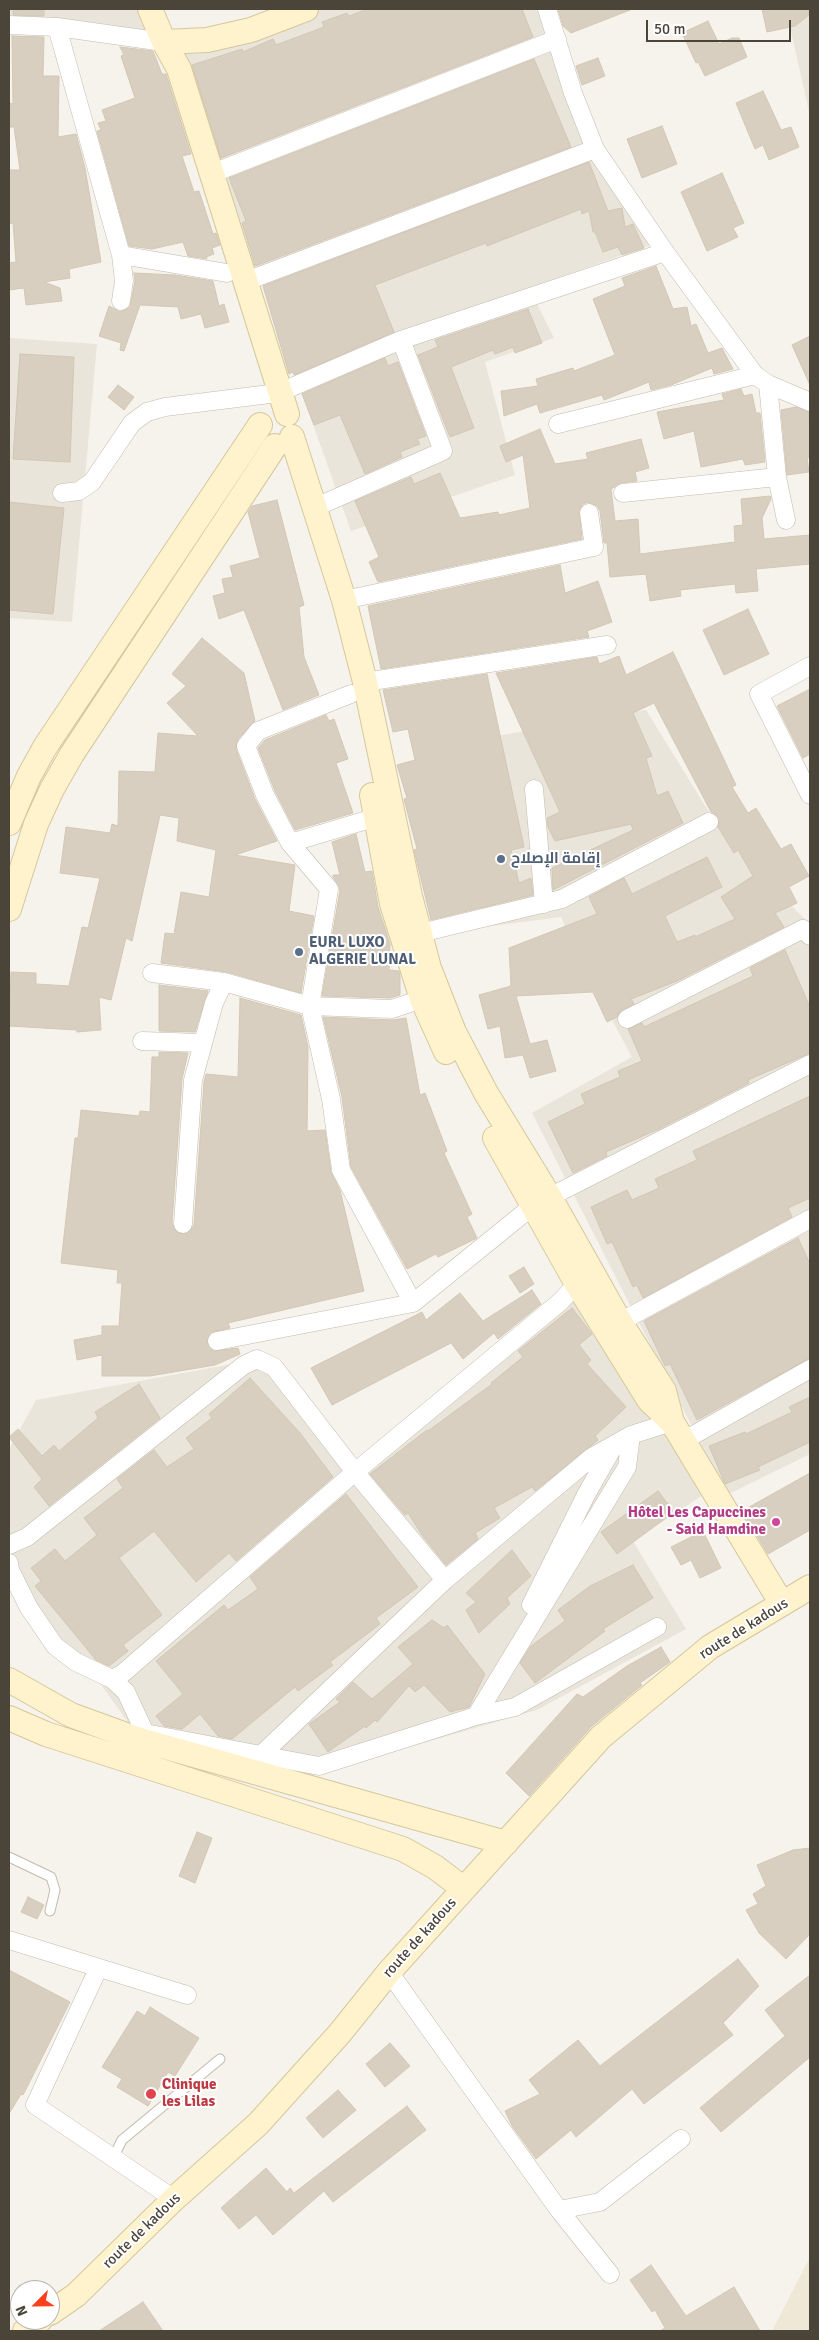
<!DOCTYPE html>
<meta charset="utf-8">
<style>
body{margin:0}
#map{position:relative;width:819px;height:2340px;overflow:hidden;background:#f6f3ec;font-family:Signika,sans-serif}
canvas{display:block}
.frame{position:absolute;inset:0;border:10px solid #4b4439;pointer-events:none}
.north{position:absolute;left:10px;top:2280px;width:50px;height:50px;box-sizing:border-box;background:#fff;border:1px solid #b7b4b0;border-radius:50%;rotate:247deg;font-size:14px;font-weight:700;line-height:20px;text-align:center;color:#4b4439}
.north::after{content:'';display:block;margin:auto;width:18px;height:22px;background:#fc3f1d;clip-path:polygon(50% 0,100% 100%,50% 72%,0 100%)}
.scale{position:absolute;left:646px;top:20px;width:145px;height:22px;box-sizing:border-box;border:2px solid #4b4439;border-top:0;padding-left:6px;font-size:15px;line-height:18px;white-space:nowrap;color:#4b4439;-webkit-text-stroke:4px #fff;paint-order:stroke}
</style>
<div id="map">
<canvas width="819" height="2340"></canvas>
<div class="frame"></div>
<div class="north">N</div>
<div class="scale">50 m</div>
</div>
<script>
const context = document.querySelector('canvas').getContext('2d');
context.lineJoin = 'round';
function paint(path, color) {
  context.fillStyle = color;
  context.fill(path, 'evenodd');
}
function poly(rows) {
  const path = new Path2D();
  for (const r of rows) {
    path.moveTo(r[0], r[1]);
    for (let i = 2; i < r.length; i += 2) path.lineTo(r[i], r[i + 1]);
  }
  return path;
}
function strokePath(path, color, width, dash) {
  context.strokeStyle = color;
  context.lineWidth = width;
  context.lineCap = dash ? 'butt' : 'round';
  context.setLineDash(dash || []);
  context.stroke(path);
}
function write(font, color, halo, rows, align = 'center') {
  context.font = font + ' Signika,Cairo,sans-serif';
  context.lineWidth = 4;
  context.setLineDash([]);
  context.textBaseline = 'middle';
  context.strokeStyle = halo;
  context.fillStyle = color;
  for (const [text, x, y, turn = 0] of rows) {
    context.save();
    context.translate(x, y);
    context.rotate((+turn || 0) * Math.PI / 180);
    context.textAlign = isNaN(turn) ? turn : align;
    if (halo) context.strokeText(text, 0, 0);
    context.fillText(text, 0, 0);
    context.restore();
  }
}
paint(poly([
 [9,9,142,9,151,36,9,30],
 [298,9,540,9,585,143,659,242,529,288,554,338,485,362,515,475,351,531,179,49],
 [786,9,810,9,810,116],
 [9,338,97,344,72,622,9,618],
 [646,710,712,817,755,870,810,924,810,1454,727,1495,532,1113,632,1057,580,960,561,917,484,927,450,744],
 [579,1287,706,1493,633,1541,686,1629,537,1710,310,1776,137,1735,95,1676,51,1638,9,1562,9,1449,36,1400,265,1358,355,1460]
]), '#eae5da');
paint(poly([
 [810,2257,810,2331,772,2331]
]), '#efe8d6');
const building = poly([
 [13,9,44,9,44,16,13,15,13,9],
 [368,9,522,9,533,37,221,158,192,65,242,49,243,52,273,39,276,45,324,27,322,22,347,13,349,16,368,9],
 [558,9,630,9,630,10,571,33,563,26,558,9],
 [762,9,810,9,810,14,795,26,767,32,762,9],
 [708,21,719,44,732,38,739,38,747,57,705,76,698,62,696,63,682,33,708,21],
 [12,36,44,37,43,76,59,76,58,137,76,134,85,168,101,262,69,269,70,278,44,282,60,288,62,301,26,305,24,288,9,290,9,263,16,262,13,223,9,224,9,170,20,170,14,127,9,127,9,103,13,104,12,36],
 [120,47,153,51,162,74,166,74,191,154,182,156,194,192,199,191,213,234,216,233,220,245,212,248,214,254,206,257,207,259,188,256,183,242,152,249,129,246,97,131,101,130,98,123,106,121,102,110,135,98,121,56,124,55,120,47],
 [598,58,605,76,582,85,576,66,598,58],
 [534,59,571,147,255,266,242,223,246,221,229,178,534,59],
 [763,91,781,130,791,127,799,147,769,160,763,145,755,149,736,103,763,91],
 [662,126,677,164,642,178,627,139,662,126],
 [589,162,608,211,622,208,625,227,633,224,644,248,622,255,618,247,603,252,595,232,593,232,589,211,582,214,581,209,487,246,486,243,375,285,394,332,294,375,293,372,289,374,263,286,589,162],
 [722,173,744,223,733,228,738,237,707,251,681,192,722,173],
 [656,266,673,309,687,307,691,326,696,324,708,353,722,348,733,369,714,374,712,368,671,385,651,390,649,382,604,400,602,395,540,413,537,404,504,416,501,391,538,386,536,379,573,368,574,371,615,355,593,299,625,286,622,278,656,266],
 [134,273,175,275,213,281,219,306,224,304,229,322,205,328,201,314,181,319,178,307,140,305,124,351,120,350,121,343,99,336,109,306,120,312,130,307,135,281,134,273],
 [528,309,542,343,515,353,513,347,495,354,493,350,451,367,474,428,450,437,418,355,438,347,435,340,528,309],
 [810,336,810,385,792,345,810,336],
 [20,354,74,357,70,462,13,459,20,354],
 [385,358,388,366,398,362,426,436,417,439,420,444,400,452,402,457,365,474,340,415,314,425,302,394,385,358],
 [118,385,134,397,124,410,108,397,118,385],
 [741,389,744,396,752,394,756,413,760,413,765,462,745,465,743,459,701,467,694,431,664,439,657,412,724,400,722,394,741,389],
 [796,407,809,412,810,457,807,458,809,472,787,475,781,410,796,407],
 [540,429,555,464,588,459,586,453,641,439,649,468,635,472,637,481,621,483,611,489,615,521,638,519,640,554,735,542,734,526,743,525,741,499,770,496,771,499,762,518,764,539,810,535,810,564,756,569,758,591,736,593,735,584,680,590,681,596,650,601,646,574,610,577,607,543,604,543,600,511,597,506,588,502,583,504,579,510,582,539,378,582,369,562,379,557,355,501,411,477,414,484,440,473,460,518,498,512,499,515,530,508,523,455,506,462,500,446,540,429],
 [277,500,304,605,299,607,304,657,319,695,283,710,244,610,219,619,213,596,225,593,222,579,233,577,230,566,260,558,248,512,252,506,277,500],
 [9,502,64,508,53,614,9,610,9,502],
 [560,565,565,593,598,581,612,622,587,631,589,637,381,669,368,606,560,565],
 [748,609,769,654,724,675,703,630,748,609],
 [202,638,244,673,255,721,238,739,236,749,255,799,277,841,235,855,295,865,289,911,314,916,301,993,227,972,161,963,165,933,174,934,181,892,209,897,216,850,177,841,179,818,160,815,132,941,126,938,111,1000,99,997,101,1030,77,1032,77,1030,9,1026,11,972,36,973,36,984,69,986,82,927,88,928,100,878,60,873,66,827,110,833,112,824,118,826,119,771,155,772,158,733,198,736,167,703,186,686,172,674,202,638],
 [673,652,736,785,732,787,748,813,756,808,781,849,791,844,809,876,789,887,797,903,775,913,784,927,677,981,631,999,634,1004,622,1010,617,1017,607,1022,593,992,516,996,530,1044,547,1040,556,1071,530,1078,523,1055,505,1058,500,1026,488,1029,479,995,511,986,509,948,597,914,589,897,624,878,632,894,707,857,722,887,665,916,677,942,695,935,695,937,735,919,721,897,753,876,738,850,734,853,718,827,719,818,711,812,654,703,633,713,652,756,646,758,657,796,668,791,683,823,553,890,552,868,633,830,631,824,555,841,548,827,547,818,560,812,496,673,597,657,599,664,619,656,626,675,673,652],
 [487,674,524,847,511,850,519,883,531,878,533,895,431,920,414,850,417,849,404,799,407,798,397,765,415,760,408,729,393,732,383,690,487,674],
 [810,689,810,754,803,758,777,706,810,689],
 [326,715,329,721,334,719,348,759,336,763,353,813,295,830,275,791,258,748,265,740,326,715],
 [356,834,365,872,372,871,378,907,390,944,389,970,399,971,400,976,400,995,390,998,322,996,340,890,339,886,333,877,333,875,340,875,332,842,356,834],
 [785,950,810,1007,810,1053,748,1080,749,1083,659,1129,606,1152,607,1156,573,1173,548,1122,585,1104,581,1094,620,1077,618,1071,642,1061,628,1029,642,1023,644,1027,753,976,750,968,785,950],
 [159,985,208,991,195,1032,159,1031,159,985],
 [240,998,301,1015,308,1047,307,1131,325,1130,331,1172,340,1190,364,1291,228,1323,230,1328,210,1333,207,1343,214,1351,238,1348,240,1354,215,1365,150,1376,102,1376,102,1355,77,1360,74,1340,102,1335,102,1326,119,1326,122,1283,117,1283,118,1270,61,1263,75,1138,78,1138,81,1110,139,1116,140,1111,150,1112,152,1057,159,1057,159,1052,188,1053,182,1079,172,1223,178,1233,188,1233,194,1225,204,1082,206,1074,238,1077,240,998],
 [323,1017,392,1020,406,1018,420,1095,425,1093,447,1151,444,1153,472,1214,467,1217,477,1238,475,1239,438,1257,436,1254,407,1269,351,1167,342,1097,323,1017],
 [810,1096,810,1198,788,1208,792,1217,643,1298,637,1285,633,1287,612,1242,607,1244,591,1207,627,1190,632,1200,659,1188,655,1179,697,1160,693,1151,810,1096],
 [798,1238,810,1264,810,1358,697,1420,670,1364,665,1366,644,1321,798,1238],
 [524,1267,534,1284,520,1293,509,1276,524,1267],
 [532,1290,541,1304,498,1339,494,1333,463,1359,451,1343,332,1405,311,1368,422,1312,426,1320,460,1293,483,1321,532,1290],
 [572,1308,592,1334,579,1345,591,1360,587,1364,626,1407,595,1436,598,1440,535,1491,532,1487,494,1508,500,1518,475,1533,478,1539,446,1565,422,1535,408,1513,405,1515,370,1474,427,1430,428,1431,492,1384,491,1383,523,1357,518,1351,572,1308],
 [250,1378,300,1433,333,1477,236,1561,229,1553,196,1582,154,1531,119,1558,162,1615,123,1645,128,1651,109,1666,96,1660,35,1586,41,1581,31,1568,55,1549,65,1561,97,1535,84,1518,123,1488,117,1479,154,1450,167,1467,194,1449,186,1438,212,1418,209,1414,250,1378],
 [139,1384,160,1418,49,1506,34,1487,42,1479,9,1437,18,1429,42,1456,54,1445,59,1451,98,1418,95,1412,139,1384],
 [810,1397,810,1442,758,1467,760,1470,725,1484,709,1446,745,1432,746,1434,792,1412,789,1407,810,1397],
 [810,1473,810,1530,768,1554,742,1511,810,1473],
 [658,1491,674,1512,617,1554,601,1532,658,1491],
 [346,1494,418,1587,376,1618,380,1624,330,1662,333,1665,298,1691,295,1687,232,1739,218,1736,200,1714,182,1729,164,1726,156,1716,183,1694,156,1661,224,1605,228,1610,258,1589,250,1577,346,1494],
 [703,1531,721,1568,700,1578,691,1560,681,1565,671,1547,703,1531],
 [512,1550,531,1576,507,1598,510,1604,479,1633,466,1610,476,1602,466,1593,512,1550],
 [633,1565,653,1598,603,1629,605,1631,535,1683,520,1663,531,1646,565,1621,558,1610,590,1586,633,1565],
 [432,1620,444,1628,447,1625,485,1674,469,1707,450,1712,424,1685,415,1692,409,1686,377,1722,375,1720,366,1728,365,1726,328,1752,309,1724,340,1702,336,1699,353,1682,372,1699,413,1664,398,1647,432,1620],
 [661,1647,670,1662,640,1683,642,1685,592,1726,529,1796,506,1773,577,1694,583,1697,627,1666,661,1647],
 [197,1832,212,1838,195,1883,179,1876,197,1832],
 [810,1848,810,1934,786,1959,759,1933,746,1910,758,1904,753,1894,766,1886,757,1865,793,1850,810,1848],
 [28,1897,44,1905,37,1919,21,1912,28,1897],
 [738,1959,759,1986,723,2023,733,2035,644,2104,632,2089,576,2137,571,2130,536,2159,512,2126,505,2111,540,2094,529,2080,578,2040,600,2066,738,1959],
 [9,1970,70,2002,23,2095,21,2094,9,2114,9,1970],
 [810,1975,810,2057,721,2132,700,2108,785,2036,765,2010,810,1975],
 [150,2007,199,2038,175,2076,168,2072,148,2106,117,2087,122,2079,102,2067,137,2011,145,2016,150,2007],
 [390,2043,410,2066,385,2087,366,2064,390,2043],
 [338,2090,356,2110,323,2138,306,2118,338,2090],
 [407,2106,426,2130,333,2202,324,2191,273,2235,256,2215,239,2229,221,2208,266,2168,287,2192,290,2188,294,2193,407,2106],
 [651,2265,686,2316,734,2287,760,2331,660,2331,665,2328,655,2310,652,2312,630,2280,651,2265],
 [143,2302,163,2331,99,2331,143,2302]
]);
paint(building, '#d8cfc1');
strokePath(building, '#d3c7b4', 1);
const lane = poly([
 [9,1857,51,1877,55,1890,50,1911],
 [113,2158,122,2140,220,2059]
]);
const street = poly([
 [547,9,573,93,595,149,665,252,755,375,768,384,810,402],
 [9,25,57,27,164,42],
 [57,27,121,255,124,281,121,301],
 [213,173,557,39],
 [121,255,227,273],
 [244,282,595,149],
 [768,384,777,477,786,520],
 [558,424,755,375],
 [62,493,79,491,92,482,132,423,147,412,165,407,278,393,401,340,665,252],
 [623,493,777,477],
 [316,507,443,451,401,340],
 [344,600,594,547,589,513],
 [810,666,759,694,810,795],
 [365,682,607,645],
 [351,694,258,731,246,746,265,795,290,843,329,889,310,1006,331,1099,341,1170,413,1303],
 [534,789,544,904],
 [290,843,377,817],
 [408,936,562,899,709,822],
 [152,973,224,982,310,1006,392,1009,422,999],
 [627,1019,803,929,810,936],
 [142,1041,202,1043],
 [183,1224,193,1080,214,1003,224,982],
 [577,1284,560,1302,355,1472,122,1674,112,1679,126,1692,145,1733,319,1766,476,1716,515,1707,657,1627],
 [620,1322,810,1219],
 [217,1341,413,1303,534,1205,810,1064],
 [683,1441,810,1369],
 [9,1545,27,1537,244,1365,257,1359,274,1367,355,1472,445,1580],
 [9,1563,10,1570,29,1608,55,1646,76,1662,112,1679],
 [531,1605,587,1493,615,1444],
 [476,1716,627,1467,631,1435],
 [261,1755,445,1580,592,1457,631,1435,672,1422],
 [9,1940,187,1995],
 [98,1969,35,2105,174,2199],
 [389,1972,559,2210,610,2274],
 [559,2210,600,2202,681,2139]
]);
const secondary = poly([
 [150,9,164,42,179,69,287,414],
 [164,42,207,40,251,30,306,9],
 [292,437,344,600,365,682,410,896,420,934,429,968,454,1032,486,1093,549,1196,620,1322,664,1391,672,1422,782,1604],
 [372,795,392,904,422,999,446,1052],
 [9,823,29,776,45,747,260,425],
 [9,909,36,824,52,789,72,754,275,446],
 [495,1138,577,1284,649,1400,672,1422],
 [9,1680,71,1715,137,1739,506,1843],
 [9,1718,46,1734,403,1849,435,1867,464,1889],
 [50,2313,76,2295,174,2199,258,2124,340,2033,389,1972,601,1737,710,1647,810,1587],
 [25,2331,40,2320]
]);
strokePath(lane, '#c2bbae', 11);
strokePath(street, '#c2bbae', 19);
strokePath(secondary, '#d6c79b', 26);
strokePath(lane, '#fff', 9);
strokePath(street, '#fff', 18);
strokePath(secondary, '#fff3cd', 24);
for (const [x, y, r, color] of [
 [501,859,5,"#5c6f8a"],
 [299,952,5,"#5c6f8a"],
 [776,1522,5,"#d1479c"],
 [151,2094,6,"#e0444e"]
]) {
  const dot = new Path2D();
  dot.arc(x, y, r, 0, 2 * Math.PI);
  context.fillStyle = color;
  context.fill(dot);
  strokePath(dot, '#fff', 2);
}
write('bold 15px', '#4e5e75', '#fff', [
 ["إقامة الإصلاح",511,859],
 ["EURL LUXO",309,943],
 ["ALGERIE LUNAL",309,960]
], 'left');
write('bold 15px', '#b23c85', '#fff', [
 ["Hôtel Les Capuccines",766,1513],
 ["- Said Hamdine",766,1530]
], 'right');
write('15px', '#4b4439', '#fff', [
 ["route de kadous",744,1629,-32],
 ["route de kadous",420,1938,-48],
 ["route de kadous",142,2231,-44]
]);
write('bold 15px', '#be3a42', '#fff', [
 ["Clinique",162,2085],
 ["les Lilas",162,2102]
], 'left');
</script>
